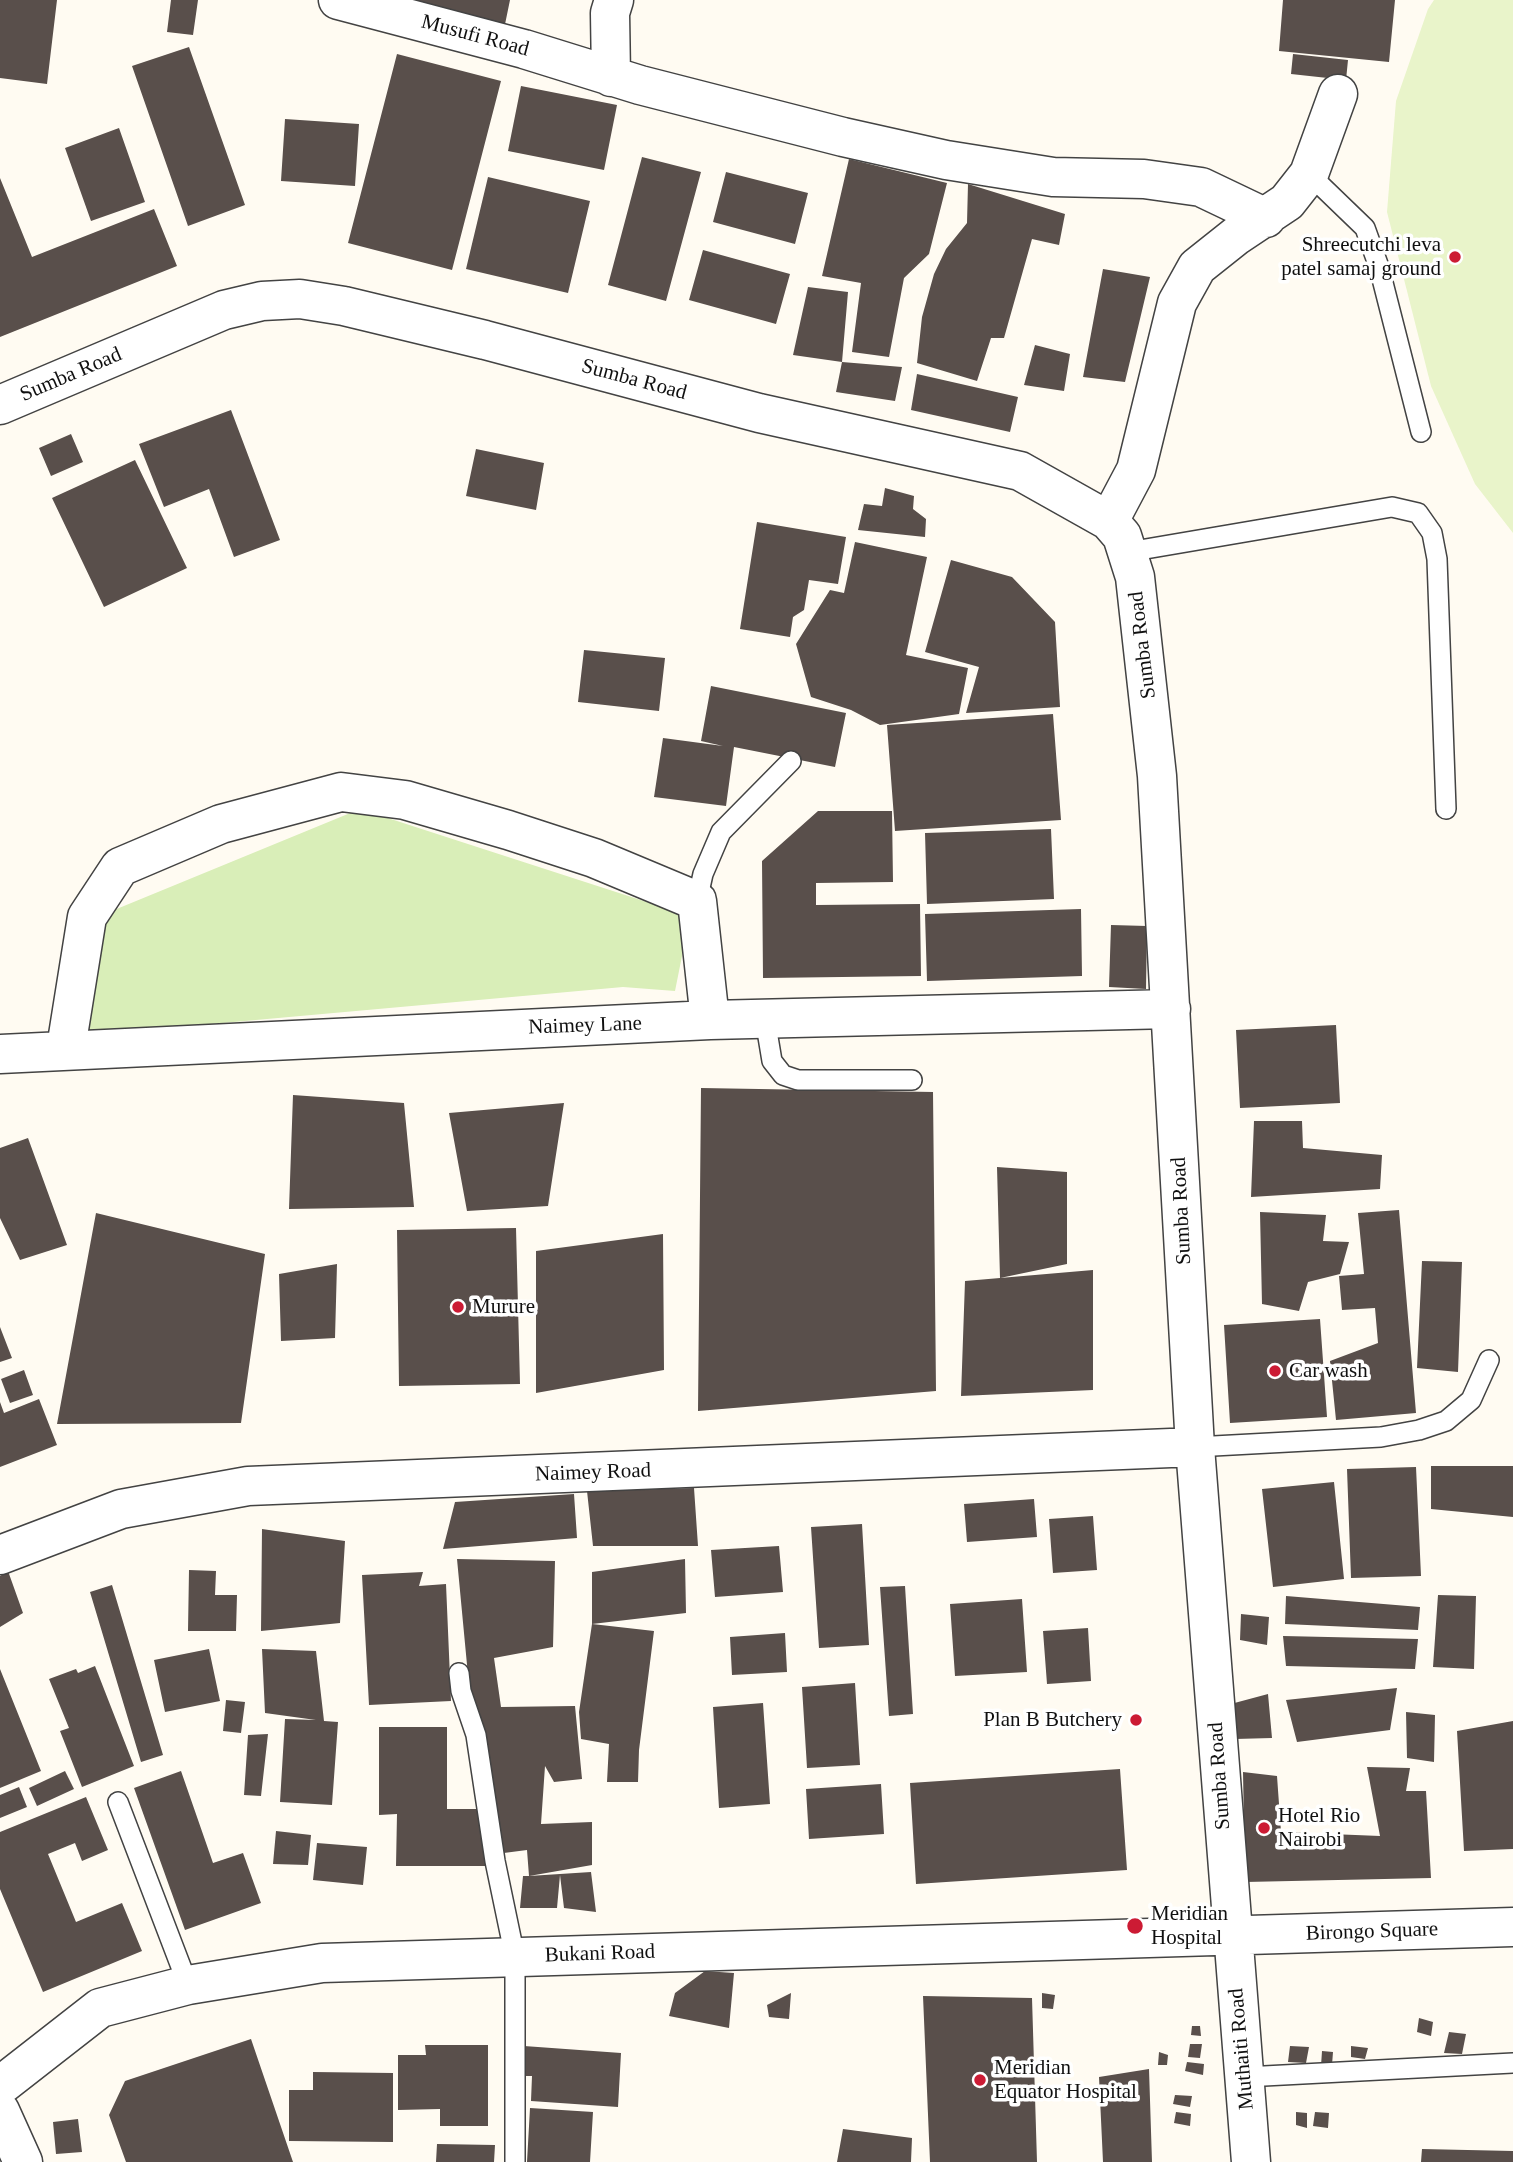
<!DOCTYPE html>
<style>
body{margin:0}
canvas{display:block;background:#fffbf2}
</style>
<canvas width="1513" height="2162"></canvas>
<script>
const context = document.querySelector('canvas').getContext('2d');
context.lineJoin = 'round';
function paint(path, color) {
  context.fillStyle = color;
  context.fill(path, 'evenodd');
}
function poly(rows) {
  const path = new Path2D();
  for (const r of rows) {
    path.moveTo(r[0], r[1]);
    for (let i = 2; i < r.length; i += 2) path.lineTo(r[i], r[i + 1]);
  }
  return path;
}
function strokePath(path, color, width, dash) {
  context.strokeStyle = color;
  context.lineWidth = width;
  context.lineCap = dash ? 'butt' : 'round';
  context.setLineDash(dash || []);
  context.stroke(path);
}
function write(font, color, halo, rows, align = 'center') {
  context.font = font + ' "Times New Roman",serif';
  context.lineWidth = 7;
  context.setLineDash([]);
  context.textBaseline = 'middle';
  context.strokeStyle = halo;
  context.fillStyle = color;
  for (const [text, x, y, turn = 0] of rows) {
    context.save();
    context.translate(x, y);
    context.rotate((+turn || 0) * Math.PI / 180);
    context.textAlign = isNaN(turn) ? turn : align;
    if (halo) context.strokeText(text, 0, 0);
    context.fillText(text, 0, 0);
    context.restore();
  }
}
paint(poly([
 [360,809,690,916,675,991,623,987,189,1026,66,1048,102,915]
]), '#d9eeb8');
paint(poly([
 [1434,0,1513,0,1513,533,1475,484,1431,386,1387,212,1396,101,1428,9]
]), '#e9f4ca');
paint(poly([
 [0,0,57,0,47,84,0,78],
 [171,0,198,0,193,35,167,32],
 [357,0,510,0,503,34],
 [1283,0,1395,0,1389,62,1279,51],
 [189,47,245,205,188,226,132,66],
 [397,54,501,81,452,270,348,243],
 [1293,54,1348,60,1346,80,1291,74],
 [521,86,617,105,604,170,508,151],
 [285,119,359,124,355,186,281,181],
 [119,128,145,202,91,221,65,148],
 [642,157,701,172,666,301,608,285],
 [849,159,947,183,929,254,904,278,889,357,852,352,861,283,822,276],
 [726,172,808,193,795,244,713,222],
 [488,177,590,201,568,293,466,269],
 [0,178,32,257,154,209,177,266,0,337],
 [968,184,1065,214,1059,245,1032,239,1004,338,991,338,977,381,917,363,922,317,934,274,946,249,967,223],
 [703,250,790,274,776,324,689,300],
 [1103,269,1150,277,1125,382,1083,377],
 [808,287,848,292,842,362,793,355],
 [1035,345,1070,354,1064,391,1024,385],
 [842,362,902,367,895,401,836,392],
 [917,374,1018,397,1010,432,911,410],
 [231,410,280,540,234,557,209,489,164,507,139,444],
 [71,434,83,462,51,476,39,448],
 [476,449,544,463,536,510,466,496],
 [135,460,187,568,104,607,52,498],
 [885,488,914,496,913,509,926,519,925,537,858,530,864,504,882,506],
 [757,522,846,537,838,584,809,580,804,610,793,617,790,637,740,629],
 [855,542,927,557,906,655,968,668,959,714,880,725,851,710,811,697,796,644,830,590,844,593],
 [951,560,1012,577,1055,622,1060,707,966,713,979,667,925,652],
 [584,650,665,658,659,711,578,702],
 [711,686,846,713,835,767,734,747,726,806,654,797,663,738,723,746,701,741],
 [1053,714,1061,820,895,831,887,725],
 [818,811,892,811,893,882,816,883,816,905,920,904,921,976,763,978,762,861],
 [1051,829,1054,899,927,904,925,833],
 [1081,909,1082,976,927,981,925,914],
 [1111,925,1147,926,1146,989,1109,987],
 [1336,1025,1340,1103,1240,1108,1236,1030],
 [701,1088,933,1092,936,1391,698,1411],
 [293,1095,404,1103,414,1207,289,1209],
 [564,1103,548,1206,467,1211,449,1113],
 [1254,1121,1302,1121,1303,1148,1382,1155,1380,1189,1251,1197],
 [28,1138,67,1245,20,1260,0,1218,0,1148],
 [997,1167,1067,1172,1067,1264,1000,1278,1093,1270,1093,1390,961,1396,965,1281,1000,1278],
 [1399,1210,1416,1413,1336,1420,1330,1361,1378,1343,1375,1308,1342,1310,1339,1276,1364,1274,1358,1213],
 [1260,1212,1326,1215,1323,1241,1349,1242,1340,1274,1308,1282,1299,1311,1262,1304],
 [96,1213,265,1254,241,1423,57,1424],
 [516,1228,520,1384,399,1386,397,1230],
 [663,1234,664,1370,536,1393,536,1251],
 [1422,1261,1462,1262,1458,1372,1417,1368],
 [337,1264,335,1338,281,1341,279,1274],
 [1320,1319,1327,1417,1230,1423,1224,1325],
 [0,1327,12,1358,0,1362],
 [24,1370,33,1395,10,1403,1,1379],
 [39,1399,57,1445,0,1467,0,1402,4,1413],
 [1431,1466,1513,1466,1513,1517,1431,1509],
 [1416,1467,1421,1576,1351,1578,1347,1469],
 [1334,1482,1344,1579,1273,1587,1262,1489],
 [694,1488,698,1546,593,1546,587,1491],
 [574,1494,577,1538,443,1549,455,1502],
 [1034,1499,1037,1537,967,1542,964,1504],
 [1093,1516,1097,1570,1053,1573,1049,1519],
 [862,1524,869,1645,819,1648,811,1527],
 [262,1529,345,1541,340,1623,261,1631],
 [779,1546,783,1592,715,1597,711,1550],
 [457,1559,555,1561,553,1647,494,1658,501,1707,575,1706,582,1779,554,1782,545,1766,541,1824,592,1822,592,1865,529,1876,591,1872,596,1912,564,1908,560,1875,557,1908,520,1908,523,1876,529,1876,527,1850,496,1854,471,1707],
 [685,1559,686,1613,592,1624,654,1631,639,1750,638,1782,607,1782,609,1744,581,1739,579,1712,592,1624,592,1572],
 [189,1570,216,1571,215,1595,237,1595,236,1631,188,1631],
 [8,1571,23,1613,0,1627,0,1576],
 [423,1572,419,1586,446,1584,451,1701,369,1705,362,1575],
 [112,1585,163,1755,141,1762,90,1592],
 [905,1586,913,1714,889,1716,880,1587],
 [1438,1595,1476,1596,1474,1669,1433,1667],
 [1286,1596,1420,1607,1418,1630,1285,1624],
 [1022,1599,1027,1672,955,1676,950,1604],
 [1241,1614,1269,1617,1267,1645,1240,1640],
 [1088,1628,1091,1681,1047,1684,1043,1631],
 [785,1633,787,1672,732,1675,730,1637],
 [1283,1636,1418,1639,1415,1669,1286,1666],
 [209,1649,220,1701,165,1712,154,1660],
 [262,1649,316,1651,324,1721,338,1722,332,1805,280,1802,285,1719,316,1720,265,1713],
 [95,1666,134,1766,82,1787,60,1731,69,1728,49,1679,76,1669,78,1673],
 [0,1669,41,1771,0,1788],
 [855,1683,860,1765,807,1768,802,1687],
 [1397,1688,1390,1730,1297,1742,1286,1700],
 [1268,1694,1272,1738,1235,1739,1227,1705],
 [226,1700,245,1702,241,1733,223,1731],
 [763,1703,770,1804,719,1808,713,1707],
 [1406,1712,1435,1715,1434,1762,1407,1758],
 [1513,1721,1513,1849,1464,1851,1457,1731],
 [379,1727,447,1727,447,1809,485,1809,485,1866,396,1866,397,1814,379,1815],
 [268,1734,261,1796,244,1795,248,1735],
 [1367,1767,1410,1768,1406,1791,1426,1791,1431,1878,1245,1882,1243,1772,1277,1776,1281,1832,1380,1836],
 [1120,1769,1127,1870,916,1884,910,1783],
 [65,1771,74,1789,37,1806,29,1788],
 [181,1771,213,1863,243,1853,261,1903,185,1930,134,1788],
 [881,1784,884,1834,809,1839,806,1789],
 [19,1787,27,1807,0,1818,0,1795],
 [86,1797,108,1850,82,1861,75,1843,48,1854,76,1922,122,1903,142,1951,43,1992,0,1889,0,1832],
 [276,1831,311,1835,308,1865,273,1864],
 [317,1843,367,1847,363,1885,313,1880],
 [705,1971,734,1973,729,2028,669,2016,675,1993],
 [791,1993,789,2019,769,2017,767,2005],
 [1042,1993,1055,1995,1053,2009,1042,2008],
 [923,1996,1032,1998,1037,2162,930,2162],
 [1419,2018,1433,2022,1431,2036,1417,2032],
 [1192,2026,1200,2026,1201,2036,1191,2035],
 [1449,2032,1466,2034,1462,2054,1444,2053],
 [251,2039,293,2162,126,2162,109,2115,125,2081],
 [1190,2044,1202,2044,1200,2058,1188,2057],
 [425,2045,488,2045,488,2126,440,2126,440,2109,398,2110,398,2055,426,2055],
 [524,2046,621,2053,618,2107,531,2101,532,2076,522,2076],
 [1290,2046,1309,2047,1306,2063,1288,2062],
 [1351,2046,1368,2048,1365,2059,1351,2057],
 [1322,2051,1333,2052,1332,2065,1321,2066],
 [1159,2052,1168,2055,1167,2065,1158,2065],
 [1187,2062,1204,2064,1203,2075,1185,2071],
 [1149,2069,1152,2162,1103,2162,1099,2077],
 [313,2072,393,2073,393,2142,289,2141,289,2090,313,2090],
 [1175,2095,1192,2096,1190,2107,1173,2104],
 [530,2108,593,2112,590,2162,527,2162],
 [1176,2112,1191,2114,1190,2126,1174,2123],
 [1296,2112,1307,2113,1307,2128,1296,2125],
 [1315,2112,1329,2113,1328,2128,1313,2126],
 [78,2119,82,2152,56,2154,53,2122],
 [843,2129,912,2138,911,2162,837,2162],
 [437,2144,495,2145,494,2162,436,2162],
 [1422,2149,1513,2151,1513,2162,1421,2162]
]), '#594f4b');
const lane = poly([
 [1309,174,1365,228,1379,267,1421,432],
 [1128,552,1392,507,1418,513,1432,533,1437,559,1446,809],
 [697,901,703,874,721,832,791,761],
 [765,1019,772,1061,783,1075,798,1080,912,1080],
 [1195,1447,1381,1437,1419,1430,1446,1421,1471,1400,1489,1360],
 [459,1673,461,1691,476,1735,495,1861,515,1957,515,2162],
 [118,1802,188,1985],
 [1245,2077,1513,2063]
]);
const street = poly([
 [338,0,524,49,640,85,843,137,946,160,1053,177,1144,179,1201,187,1266,218],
 [611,77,610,13,614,0],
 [0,405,224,310,262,301,300,299,344,306,485,340,759,413,1020,471,1109,521,1122,536,1135,577,1157,776,1195,1447,1251,2162],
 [1109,521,1136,470,1177,303,1197,267,1236,236,1287,202,1309,174,1338,94],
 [66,1048,87,917,120,867,221,824,341,792,405,800,508,830,594,858,697,901,710,1020],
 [0,1054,710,1020,1171,1009],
 [0,1555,121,1509,248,1486,1195,1447],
 [0,2086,100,2008,188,1985,322,1963,1513,1927],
 [0,2111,23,2162]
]);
strokePath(lane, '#434343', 22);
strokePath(street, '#434343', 41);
strokePath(lane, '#fff', 19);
strokePath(street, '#fff', 38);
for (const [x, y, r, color] of [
 [1455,257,7,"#cc1b34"],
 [458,1307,7,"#cc1b34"],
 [1275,1371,7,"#cc1b34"],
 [1136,1720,7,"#cc1b34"],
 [1264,1828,7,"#cc1b34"],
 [1135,1926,9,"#cc1b34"],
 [980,2080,7,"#cc1b34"]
]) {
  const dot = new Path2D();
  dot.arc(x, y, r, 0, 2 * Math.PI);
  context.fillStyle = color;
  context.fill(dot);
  strokePath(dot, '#fff', 2.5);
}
write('21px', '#101010', '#fff', [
 ["Musufi Road",475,36,15],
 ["Sumba Road",71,375,-23],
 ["Sumba Road",634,380,15],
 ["Sumba Road",1143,645,-97],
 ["Naimey Lane",585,1026,-2],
 ["Sumba Road",1182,1211,-93],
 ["Naimey Road",593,1473,-2],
 ["Sumba Road",1220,1776,-94],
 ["Birongo Square",1372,1932,-2],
 ["Bukani Road",600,1954,-2],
 ["Muthaiti Road",1242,2049,-95]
]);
write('21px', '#101010', '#fff', [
 ["Shreecutchi leva",1441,245,"right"],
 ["patel samaj ground",1441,269,"right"],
 ["Murure",472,1307],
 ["Car wash",1289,1371],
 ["Plan B Butchery",1122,1720,"right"],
 ["Hotel Rio",1278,1816],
 ["Nairobi",1278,1840],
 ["Meridian",1151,1914],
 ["Hospital",1151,1938],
 ["Meridian",994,2068],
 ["Equator Hospital",994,2092]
], 'left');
</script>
